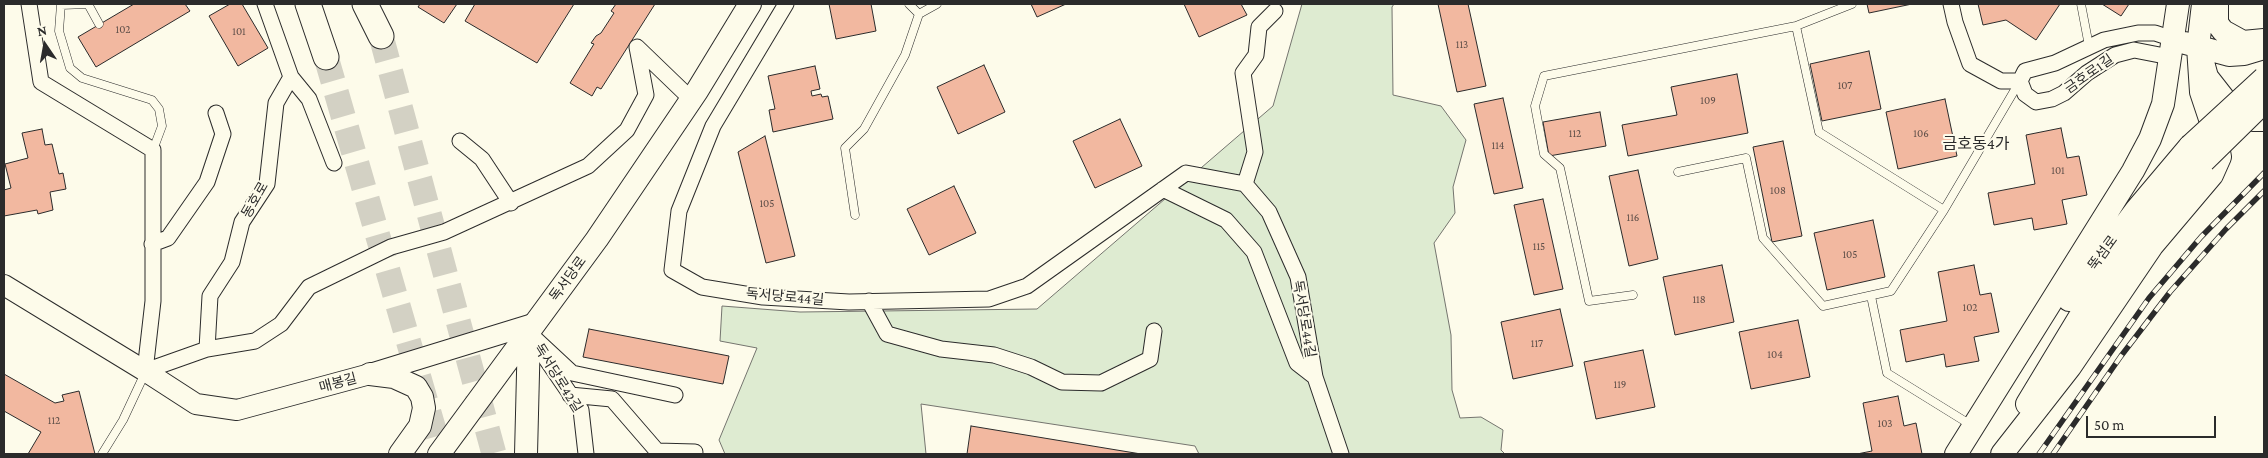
<!DOCTYPE html>
<meta charset="utf-8">
<style>
body{margin:0}
#map{position:relative;width:2268px;height:458px;overflow:hidden;background:#fdfbea;font-family:"Crimson Pro",serif}
canvas{display:block}
.frame{position:absolute;inset:0;border:5px solid #2b2b2b;pointer-events:none}
.north{position:absolute;left:20px;top:20px;width:50px;height:50px;-webkit-text-stroke:4px #fdfbea;paint-order:stroke;rotate:348deg;font-size:14px;font-weight:700;line-height:20px;text-align:center;color:#2b2b2b}
.north::after{content:'';display:block;margin:auto;width:18px;height:22px;background:#2b2b2b;clip-path:polygon(50% 0,100% 100%,50% 72%,0 100%)}
.scale{position:absolute;left:2086px;top:416px;width:130px;height:22px;box-sizing:border-box;border:2px solid #2b2b2b;border-top:0;padding-left:6px;font-size:15px;line-height:18px;white-space:nowrap;color:#2b2b2b;-webkit-text-stroke:4px #fdfbea;paint-order:stroke}
</style>
<div id="map">
<canvas width="2268" height="458"></canvas>
<div class="frame"></div>
<div class="north">N</div>
<div class="scale">50 m</div>
</div>
<script>
const context = document.querySelector('canvas').getContext('2d');
context.lineJoin = 'round';
function paint(path, color) {
  context.fillStyle = color;
  context.fill(path, 'evenodd');
}
function poly(rows) {
  const path = new Path2D();
  for (const r of rows) {
    path.moveTo(r[0], r[1]);
    for (let i = 2; i < r.length; i += 2) path.lineTo(r[i], r[i + 1]);
  }
  return path;
}
function strokePath(path, color, width, dash) {
  context.strokeStyle = color;
  context.lineWidth = width;
  context.lineCap = dash ? 'butt' : 'round';
  context.setLineDash(dash || []);
  context.stroke(path);
}
function write(font, color, halo, rows, align = 'center') {
  context.font = font + ' "Crimson Pro","Noto Sans KR",serif';
  context.lineWidth = 4;
  context.setLineDash([]);
  context.textBaseline = 'middle';
  context.strokeStyle = halo;
  context.fillStyle = color;
  for (const [text, x, y, turn = 0] of rows) {
    context.save();
    context.translate(x, y);
    context.rotate((+turn || 0) * Math.PI / 180);
    context.textAlign = isNaN(turn) ? turn : align;
    if (halo) context.strokeText(text, 0, 0);
    context.fillText(text, 0, 0);
    context.restore();
  }
}
const green = poly([
 [1302,4,1394,4,1392,7,1393,95,1441,106,1466,140,1453,187,1455,213,1434,243,1451,335,1452,390,1460,418,1481,417,1503,430,1501,450,1505,454,1199,454,1195,446,921,404,926,454,725,454,719,440,757,348,720,341,722,306,800,312,1037,309,1273,106,1302,4]
]);
paint(green, '#deebd1');
strokePath(green, '#74746e', 1);
const building = poly([
 [134,4,185,4,190,11,96,67,78,37,134,4],
 [230,4,242,4,268,48,238,66,209,16,230,4],
 [420,4,457,4,444,23,418,7,420,4],
 [475,4,574,4,537,63,465,21,475,4],
 [616,4,655,4,601,89,597,87,592,96,570,83,594,44,591,43,596,36,601,33,614,13,611,11,616,4],
 [829,4,871,4,876,31,836,39,829,4],
 [1031,4,1066,4,1037,17,1031,4],
 [1184,4,1241,4,1247,15,1199,37,1184,4],
 [1438,4,1468,4,1486,86,1457,92,1438,4],
 [1867,4,1912,4,1869,13,1867,4],
 [1978,4,2060,4,2036,40,2006,20,1983,25,1978,4],
 [2102,4,2129,4,2121,16,2102,4],
 [1869,51,1881,109,1822,121,1810,64,1869,51],
 [984,65,1005,112,958,134,937,87,984,65],
 [815,66,820,89,811,91,812,96,821,94,822,97,828,96,833,119,773,132,769,110,775,109,768,76,815,66],
 [1737,74,1748,133,1628,156,1622,125,1677,115,1671,87,1737,74],
 [1503,98,1523,188,1494,194,1474,104,1503,98],
 [1945,99,1957,156,1898,169,1886,112,1945,99],
 [1600,112,1606,146,1549,156,1543,122,1600,112],
 [1120,119,1142,166,1095,188,1073,141,1120,119],
 [2061,128,2067,158,2079,156,2087,195,2062,200,2067,224,2034,230,2032,218,1994,225,1988,193,2035,184,2026,135,2061,128],
 [42,129,45,145,52,144,59,174,63,173,66,189,50,192,53,210,38,214,37,210,4,216,4,190,11,188,5,164,28,158,22,133,42,129],
 [765,136,795,256,766,263,738,152,765,136],
 [1783,141,1802,236,1772,242,1753,147,1783,141],
 [1638,170,1658,259,1629,266,1609,176,1638,170],
 [954,186,976,233,929,255,907,209,954,186],
 [1543,199,1563,289,1534,295,1514,205,1543,199],
 [1873,220,1885,277,1827,290,1814,233,1873,220],
 [1722,265,1734,322,1675,335,1663,277,1722,265],
 [1974,265,1980,295,1991,293,1999,332,1974,337,1979,361,1946,367,1944,354,1906,362,1900,330,1947,321,1938,272,1974,265],
 [1560,309,1573,366,1513,379,1501,322,1560,309],
 [1798,320,1810,377,1751,389,1739,332,1798,320],
 [589,329,729,356,723,384,583,357,589,329],
 [1643,350,1655,407,1596,419,1584,362,1643,350],
 [4,374,55,403,64,401,62,395,79,391,95,454,28,454,41,432,4,411,4,374],
 [1898,396,1904,426,1916,423,1922,454,1857,454,1872,451,1863,403,1898,396],
 [971,426,1141,454,967,454,971,426]
]);
paint(building, '#f2b8a0');
strokePath(building, '#2b2b2b', 1);
strokePath(poly([
 [381,36,494,454],
 [326,57,441,454]
]), '#d3d1c4', 25, [25, 12]);
const service = poly([
 [61,4,59,31,70,68,82,78,152,100,159,109,162,126,153,150],
 [909,4,919,14,937,4],
 [2081,4,2089,46],
 [61,5,88,4,99,24],
 [1796,26,1819,132,1944,210],
 [1678,172,1746,158,1763,238,1823,306,1891,291,1944,210,2020,81],
 [855,215,845,148,864,129,905,55,919,14],
 [1633,295,1589,301,1560,168,1544,154,1535,106,1544,76,1796,26,1852,4],
 [1871,296,1887,373,1971,425],
 [102,454,123,420,145,373]
]);
const minor = poly([
 [29,4,41,82,153,150,153,301,145,371,207,349,255,341,281,324,309,287,391,247,444,232,588,166,627,130,646,95,637,47,691,99],
 [265,4,291,77,309,99,334,163],
 [786,4,713,126,679,211,672,270,702,287,763,297,849,302,989,299,1027,286,1186,173,1245,184,1269,212,1298,277,1315,377,1341,454],
 [1951,4,1955,22,1970,64,2001,81,2020,81],
 [2020,81,2025,94,2036,102,2052,99,2064,93,2087,73,2115,55,2134,50,2170,57],
 [2020,81,2025,71,2055,63,2104,40,2138,33,2155,33,2173,39],
 [460,141,482,159,511,203],
 [1245,184,1255,152,1243,73,1256,55,1259,27,1275,11],
 [1163,189,1226,220,1254,252,1297,363,1315,377],
 [152,244,168,238,207,182,223,134,216,113],
 [869,301,887,334,941,349,994,355,1031,367,1062,382,1101,383,1150,359,1154,331],
 [529,333,572,373,675,395],
 [207,349,210,296,232,262,242,222,267,184,276,103,291,77],
 [542,353,581,410,586,454],
 [570,395,612,399,657,451,695,452]
]);
const tertiary = poly([
 [4,285,145,371,196,404,237,410,370,374,536,323]
]);
const secondary = poly([
 [2217,4,2217,23,2223,31,2243,42,2264,40],
 [2185,43,2229,55,2244,54,2264,48],
 [2204,66,2207,77,2225,100,2253,120,2264,120],
 [2069,300,2136,210,2190,146],
 [370,374,394,377,416,387,422,397,424,408,420,426,400,454],
 [2027,404,2079,318,2120,261,2204,161],
 [439,454,597,239,697,91,750,4],
 [526,454,529,333],
 [1956,454,2133,171,2150,139,2163,104,2178,4],
 [2002,454,2070,367,2152,246,2212,175,2220,157,2217,140,2201,92,2198,47,2203,4]
]);
const primary = poly([
 [308,4,326,57],
 [365,4,381,36]
]);
strokePath(service, '#2b2b2b', 9);
strokePath(minor, '#2b2b2b', 17);
strokePath(tertiary, '#2b2b2b', 22);
strokePath(secondary, '#2b2b2b', 24);
strokePath(primary, '#2b2b2b', 27);
strokePath(service, '#fdfbea', 8);
strokePath(minor, '#fdfbea', 15);
strokePath(tertiary, '#fdfbea', 20);
strokePath(secondary, '#fdfbea', 22);
strokePath(primary, '#fdfbea', 25);
const rail = poly([
 [2039,454,2149,298,2201,237,2264,173],
 [2053,454,2121,356,2170,292,2226,229,2264,191]
]);
strokePath(rail, '#2b2b2b', 5.5);
strokePath(rail, '#fdfbea', 4, [11]);
const secondaryBridge = poly([
 [2190,146,2264,78],
 [2204,161,2264,102]
]);
strokePath(secondaryBridge, '#2b2b2b', 24, []);
strokePath(secondaryBridge, '#fdfbea', 22);
write('11px', '#5d4e48', null, [
 ["102",123,30],
 ["101",239,32],
 ["113",1462,45],
 ["107",1845,86],
 ["109",1708,101],
 ["112",1575,134],
 ["106",1921,134],
 ["114",1498,146],
 ["101",2058,171],
 ["108",1778,191],
 ["105",767,204],
 ["116",1633,218],
 ["115",1539,247],
 ["105",1850,255],
 ["118",1699,300],
 ["102",1970,308],
 ["117",1537,344],
 ["104",1775,355],
 ["119",1620,385],
 ["112",54,421],
 ["103",1885,424]
]);
write('14px', '#2b2b2b', '#fdfbea', [
 ["금호로1길",2089,74,-35],
 ["동호로",255,200,-60],
 ["뚝섬로",2103,253,-54],
 ["독서당로",568,279,-54],
 ["독서당로44길",785,297,5],
 ["독서당로44길",1304,319,80],
 ["독서당로42길",558,378,58],
 ["매봉길",338,383,-15]
]);
write('16px', '#2b2b2b', '#fdfbea', [
 ["금호동4가",1976,144]
]);
</script>
